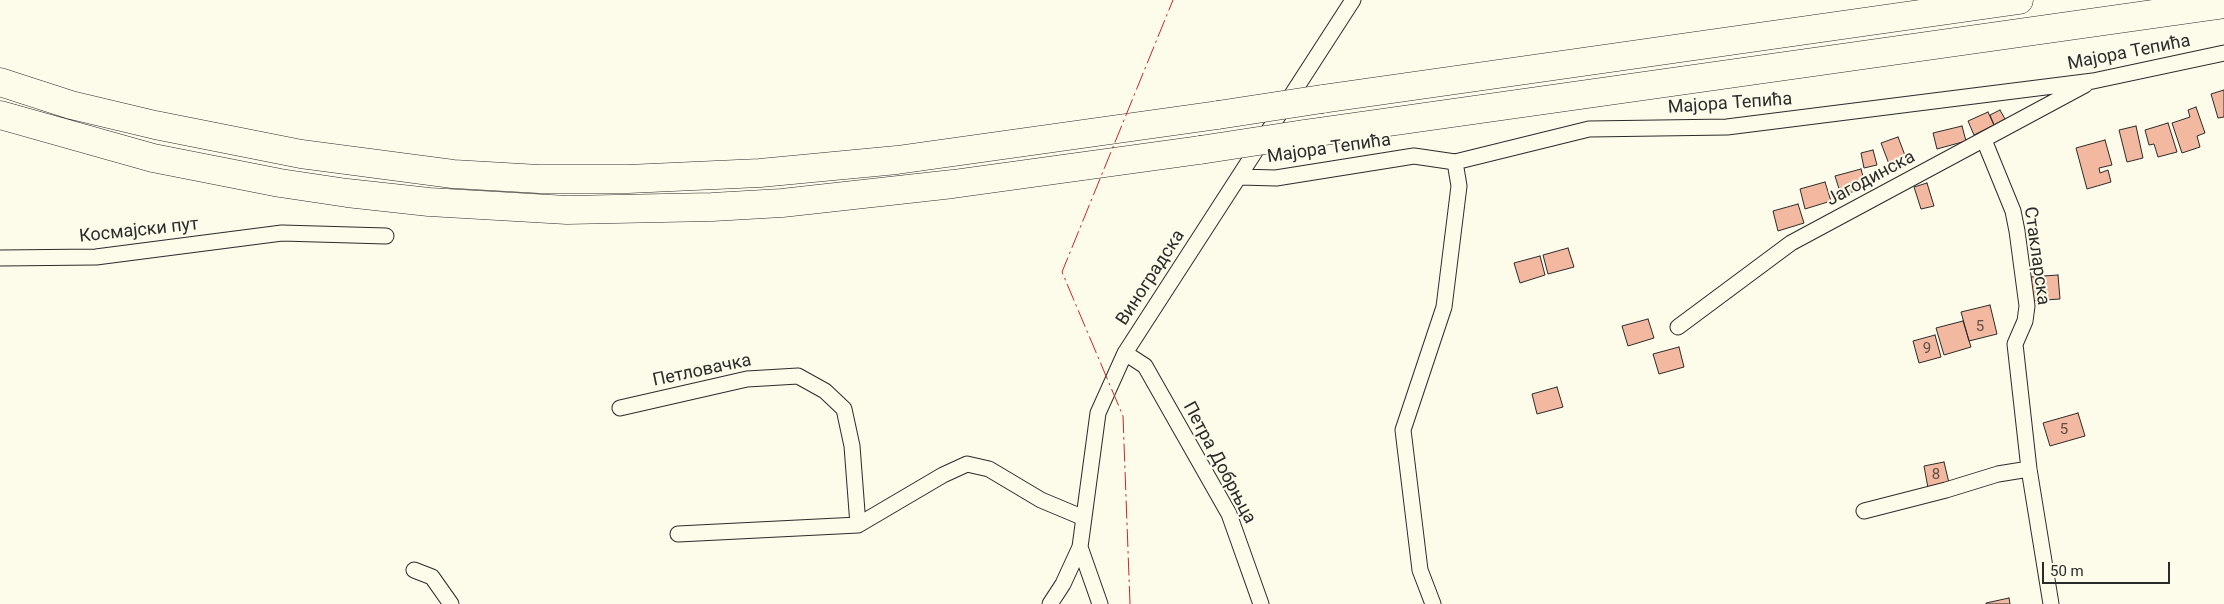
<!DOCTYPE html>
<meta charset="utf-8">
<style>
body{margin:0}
#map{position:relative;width:2224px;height:604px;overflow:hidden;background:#fdfbea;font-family:Roboto,sans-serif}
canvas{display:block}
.scale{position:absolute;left:2042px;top:562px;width:128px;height:22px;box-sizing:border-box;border:2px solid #2b2b2b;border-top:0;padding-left:6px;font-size:15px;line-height:18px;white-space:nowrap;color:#2b2b2b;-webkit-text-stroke:4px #fdfbea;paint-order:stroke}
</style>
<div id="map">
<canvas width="2224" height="604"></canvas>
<div class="scale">50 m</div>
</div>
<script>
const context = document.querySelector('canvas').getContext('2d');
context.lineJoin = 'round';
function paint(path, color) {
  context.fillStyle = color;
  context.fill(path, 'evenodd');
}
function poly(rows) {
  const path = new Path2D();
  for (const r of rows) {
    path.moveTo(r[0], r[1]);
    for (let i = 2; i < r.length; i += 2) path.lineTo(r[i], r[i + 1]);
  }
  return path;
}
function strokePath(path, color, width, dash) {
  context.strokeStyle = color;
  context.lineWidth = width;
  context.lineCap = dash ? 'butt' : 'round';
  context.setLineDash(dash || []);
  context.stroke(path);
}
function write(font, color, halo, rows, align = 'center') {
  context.font = font + ' Roboto,sans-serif';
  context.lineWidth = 4;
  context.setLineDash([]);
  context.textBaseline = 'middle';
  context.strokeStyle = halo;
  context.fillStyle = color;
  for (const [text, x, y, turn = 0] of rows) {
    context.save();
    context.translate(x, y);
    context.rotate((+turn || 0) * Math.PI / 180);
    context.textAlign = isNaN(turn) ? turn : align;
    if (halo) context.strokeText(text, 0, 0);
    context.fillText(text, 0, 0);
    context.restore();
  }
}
const building = poly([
 [2224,90,2224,117,2218,118,2211,94,2224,90],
 [2196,107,2205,133,2197,136,2200,147,2182,153,2172,123,2190,117,2188,110,2196,107],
 [2000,110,2005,119,1994,125,1990,115,2000,110],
 [1988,112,1994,125,1974,135,1968,121,1988,112],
 [2168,123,2177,152,2158,157,2154,144,2149,145,2145,130,2168,123],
 [1962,126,1966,141,1937,149,1933,133,1962,126],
 [2136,126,2143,158,2127,162,2119,130,2136,126],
 [1898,137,1906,158,1889,164,1881,143,1898,137],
 [2105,140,2112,165,2099,168,2100,173,2108,170,2111,182,2087,189,2076,148,2105,140],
 [1873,150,1877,165,1864,168,1861,153,1873,150],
 [1861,169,1866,188,1841,195,1835,176,1861,169],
 [1825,182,1831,201,1805,209,1800,189,1825,182],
 [1927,183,1934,206,1921,209,1914,187,1927,183],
 [1798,204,1804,223,1778,231,1773,211,1798,204],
 [1568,248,1574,267,1548,274,1543,255,1568,248],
 [1540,256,1545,275,1520,283,1514,263,1540,256],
 [2058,275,2060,299,2031,301,2029,277,2058,275],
 [1990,305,1997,334,1969,341,1961,312,1990,305],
 [1648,319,1654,338,1628,346,1622,326,1648,319],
 [1963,321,1971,347,1944,355,1936,328,1963,321],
 [1935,335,1941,357,1919,363,1913,341,1935,335],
 [1679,347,1684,367,1659,374,1653,354,1679,347],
 [1557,387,1563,407,1537,414,1532,394,1557,387],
 [2078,413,2085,436,2050,446,2043,423,2078,413],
 [1944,462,1949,483,1928,488,1924,466,1944,462],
 [2009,598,2010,604,1986,604,1986,603,2009,598]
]);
paint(building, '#f2b8a0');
strokePath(building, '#2b2b2b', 1);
const minor = poly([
 [1984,140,2013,211,2017,231,2027,306,2025,321,2015,344,2029,469,2051,604],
 [1240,177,1276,178,1414,156,1455,162,1589,129,1727,127,2093,81,2224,53],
 [0,258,96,257,282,233,386,236],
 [1678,327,1791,243,2085,85],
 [1125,353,1145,366,1229,514,1261,604],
 [620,408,747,379,798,376,825,391,844,409,852,446,858,525],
 [1864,511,1946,490,1998,474,2029,469],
 [678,534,858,525,943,475,967,464,989,469,1041,500,1084,518],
 [1080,547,1100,604],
 [414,570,432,577,451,604],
 [1050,604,1063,584,1080,547,1098,413,1125,353,1353,0],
 [1433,604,1420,570,1403,430,1444,307,1459,186,1455,162]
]);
const motorway = poly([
 [0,82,71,105,155,125,301,154,453,174,539,179,628,179,760,173,897,160,1218,115],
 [1322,99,2019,0],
 [0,115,153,158,280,183,347,193,429,202,567,210,712,207,782,203,953,184,1200,150],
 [1304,134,2224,4]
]);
strokePath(minor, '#2b2b2b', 17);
strokePath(motorway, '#2b2b2b', 29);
strokePath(minor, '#fdfbea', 15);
strokePath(motorway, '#fdfbea', 28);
const motorwayBridge = poly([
 [1218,115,1322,99],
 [1200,150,1304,134]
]);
strokePath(motorwayBridge, '#2b2b2b', 29, []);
strokePath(motorwayBridge, '#fdfbea', 28);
strokePath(poly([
 [1130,604,1123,416,1062,272,1173,0]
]), '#c62828', 1, [18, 4, 2.5, 4]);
write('15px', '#5d4e48', null, [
 ["5",1980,327],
 ["9",1927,349],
 ["5",2064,430],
 ["8",1936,475]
]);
write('18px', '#2b2b2b', '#fdfbea', [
 ["Мајора Тепића",2129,53,-11],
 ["Мајора Тепића",1730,104,-4],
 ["Мајора Тепића",1329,149,-8],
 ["Јагодинска",1871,179,-28],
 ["Космајски пут",139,231,-6],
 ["Стакларска",2036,256,82],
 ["Виноградска",1151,278,-57],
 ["Петловачка",702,371,-12],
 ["Петра Добрњца",1219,463,62]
]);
</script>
